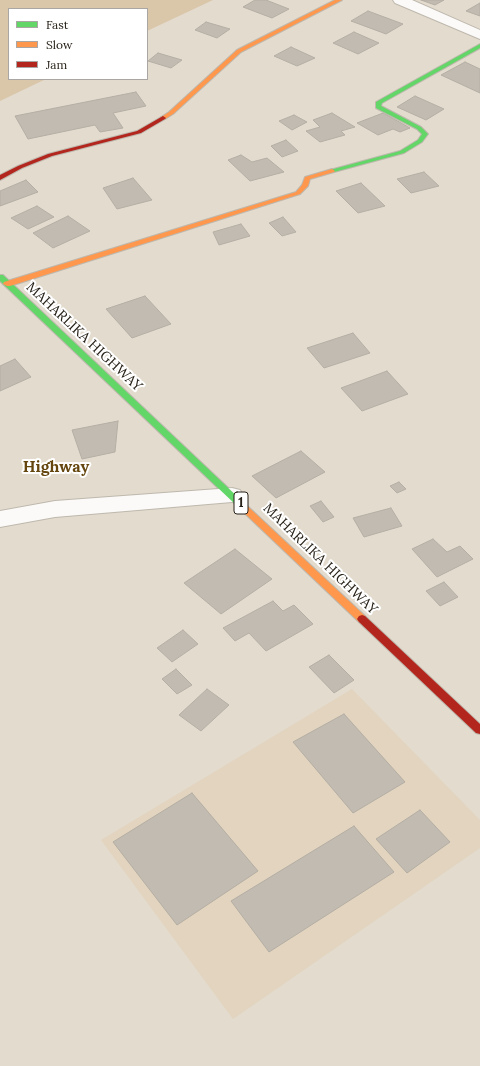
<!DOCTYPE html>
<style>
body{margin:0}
#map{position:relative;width:480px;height:1066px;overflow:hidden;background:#e3dbce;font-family:Lora,serif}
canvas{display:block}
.legend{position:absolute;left:8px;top:8px;width:140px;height:72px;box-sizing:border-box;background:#fff;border:1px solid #a9a6a3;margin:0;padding:5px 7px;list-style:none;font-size:12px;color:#272118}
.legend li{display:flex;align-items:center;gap:8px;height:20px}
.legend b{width:20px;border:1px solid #a9a6a3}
</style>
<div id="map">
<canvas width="480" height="1066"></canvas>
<ul class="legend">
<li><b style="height:5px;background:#63d668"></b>Fast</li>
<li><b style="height:5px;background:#ff974d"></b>Slow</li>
<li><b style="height:5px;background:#b3261e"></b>Jam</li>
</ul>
</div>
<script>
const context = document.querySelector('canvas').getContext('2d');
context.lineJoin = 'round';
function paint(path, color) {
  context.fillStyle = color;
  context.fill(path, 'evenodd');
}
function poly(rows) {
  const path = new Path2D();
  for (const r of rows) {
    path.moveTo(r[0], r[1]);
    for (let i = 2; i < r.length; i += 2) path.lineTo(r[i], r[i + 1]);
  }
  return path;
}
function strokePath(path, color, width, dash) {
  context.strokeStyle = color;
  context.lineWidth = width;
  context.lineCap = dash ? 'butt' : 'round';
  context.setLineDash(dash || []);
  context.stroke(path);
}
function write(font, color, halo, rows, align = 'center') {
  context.font = font + ' Lora,serif';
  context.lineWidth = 4;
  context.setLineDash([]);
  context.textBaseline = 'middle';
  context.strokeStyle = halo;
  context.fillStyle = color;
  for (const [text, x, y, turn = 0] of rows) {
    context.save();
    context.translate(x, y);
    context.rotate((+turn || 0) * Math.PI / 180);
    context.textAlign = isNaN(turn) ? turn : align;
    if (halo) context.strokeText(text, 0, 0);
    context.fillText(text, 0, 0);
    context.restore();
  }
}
paint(poly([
 [352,689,480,820,480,848,233,1019,101,840]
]), '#e2d4be');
paint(poly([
 [0,0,213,0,147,31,147,9,9,9,9,79,46,79,0,101]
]), '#dac6a9');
const building = poly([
 [255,0,266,0,289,9,272,18,243,7,255,0],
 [421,0,444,0,435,5,421,0],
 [480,3,480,16,466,11,480,3],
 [368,11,403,24,386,34,351,21,368,11],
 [206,22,230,29,217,38,195,30,206,22],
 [354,32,379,43,358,54,333,43,354,32],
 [291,47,315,58,297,66,274,56,291,47],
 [158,53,182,60,171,68,148,61,158,53],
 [465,62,480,69,480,93,441,75,465,62],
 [136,92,146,106,113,113,123,128,100,132,95,125,28,139,15,116,136,92],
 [415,96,444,109,426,120,397,107,415,96],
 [332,113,355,127,341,131,345,135,320,142,306,131,320,127,313,120,332,113],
 [383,113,410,128,400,132,393,129,378,135,357,123,383,113],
 [294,115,307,122,292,130,279,121,294,115],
 [286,140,298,151,282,157,271,146,286,140],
 [241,155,252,162,267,158,284,172,250,181,228,160,241,155],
 [424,172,439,186,411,193,397,179,424,172],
 [133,178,152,200,117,209,103,188,133,178],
 [26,180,38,192,0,206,0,191,26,180],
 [361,183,385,206,358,213,336,191,361,183],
 [37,206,54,217,28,229,11,218,37,206],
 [68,216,90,231,53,248,33,233,68,216],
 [283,217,296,232,282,236,269,223,283,217],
 [241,224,250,236,219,245,213,232,241,224],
 [145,296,171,324,132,338,106,309,145,296],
 [353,333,370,353,324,368,307,348,353,333],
 [15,359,31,377,0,391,0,366,15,359],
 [387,371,408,394,362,411,341,388,387,371],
 [118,421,115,452,82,459,72,430,118,421],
 [301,451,325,472,276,498,252,476,301,451],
 [399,482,406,489,397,493,390,486,399,482],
 [321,501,334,517,323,522,310,506,321,501],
 [391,508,402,526,364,537,353,518,391,508],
 [433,539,447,552,460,546,473,559,437,577,412,549,433,539],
 [235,549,272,579,221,614,184,583,235,549],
 [444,582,458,597,440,606,426,591,444,582],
 [273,601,283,611,294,605,313,624,266,651,249,633,235,641,223,628,273,601],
 [183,630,198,644,172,662,157,648,183,630],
 [329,655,354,680,334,693,309,667,329,655],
 [176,669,192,685,177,694,162,679,176,669],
 [207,689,229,705,201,731,179,715,207,689],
 [344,714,405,782,353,813,293,742,344,714],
 [192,793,258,871,177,925,113,842,192,793],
 [420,810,450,842,407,873,376,839,420,810],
 [354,826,394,872,269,952,231,901,354,826]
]);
paint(building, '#c1bbb1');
strokePath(building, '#b4aea4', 1);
const street = poly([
 [393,0,412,0,480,30,480,39,395,3,393,0],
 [232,488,240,490,243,495,240,500,232,502,55,517,0,527,0,511,55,501,232,488]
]);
const fast = poly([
 [480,44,480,48,382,103,381,106,421,127,428,134,422,142,404,153,334,172,330,172,330,170,400,151,418,140,422,134,417,129,376,108,376,102,480,44],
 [0,275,3,275,242,501,243,503,242,505,236,505,0,281,0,275]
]);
const slow = poly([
 [335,0,342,0,241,52,173,114,165,119,160,118,169,112,237,50,335,0],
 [332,169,335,171,334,172,310,179,308,186,300,194,10,286,7,286,3,284,4,282,296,192,302,185,305,177,332,169],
 [239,500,242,501,365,616,367,619,365,622,359,622,236,505,235,503,236,501,239,500]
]);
const jam = poly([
 [163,116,166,118,165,119,141,133,52,156,22,168,0,180,0,175,18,166,48,154,137,131,163,116],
 [362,615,365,616,480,724,480,734,476,733,359,622,357,619,359,616,362,615]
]);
strokePath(street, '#beb8ad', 2);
strokePath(fast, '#beb8ad', 2);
strokePath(slow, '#beb8ad', 2);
strokePath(jam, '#beb8ad', 2);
paint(street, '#fbfaf8');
paint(fast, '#63d668');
paint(slow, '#ff974d');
paint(jam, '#b3261e');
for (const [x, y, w] of [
 [241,503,14]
]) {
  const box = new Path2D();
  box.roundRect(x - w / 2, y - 11, w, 22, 3);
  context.fillStyle = '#fff';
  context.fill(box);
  strokePath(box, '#272118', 1);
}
write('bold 13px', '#272118', null, [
 ["1",241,503]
]);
write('14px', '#272118', '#fff', [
 ["MAHARLIKA HIGHWAY",84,337,43],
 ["MAHARLIKA HIGHWAY",320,559,44]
]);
write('bold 16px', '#65460f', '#fff', [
 ["Highway",56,467]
]);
</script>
